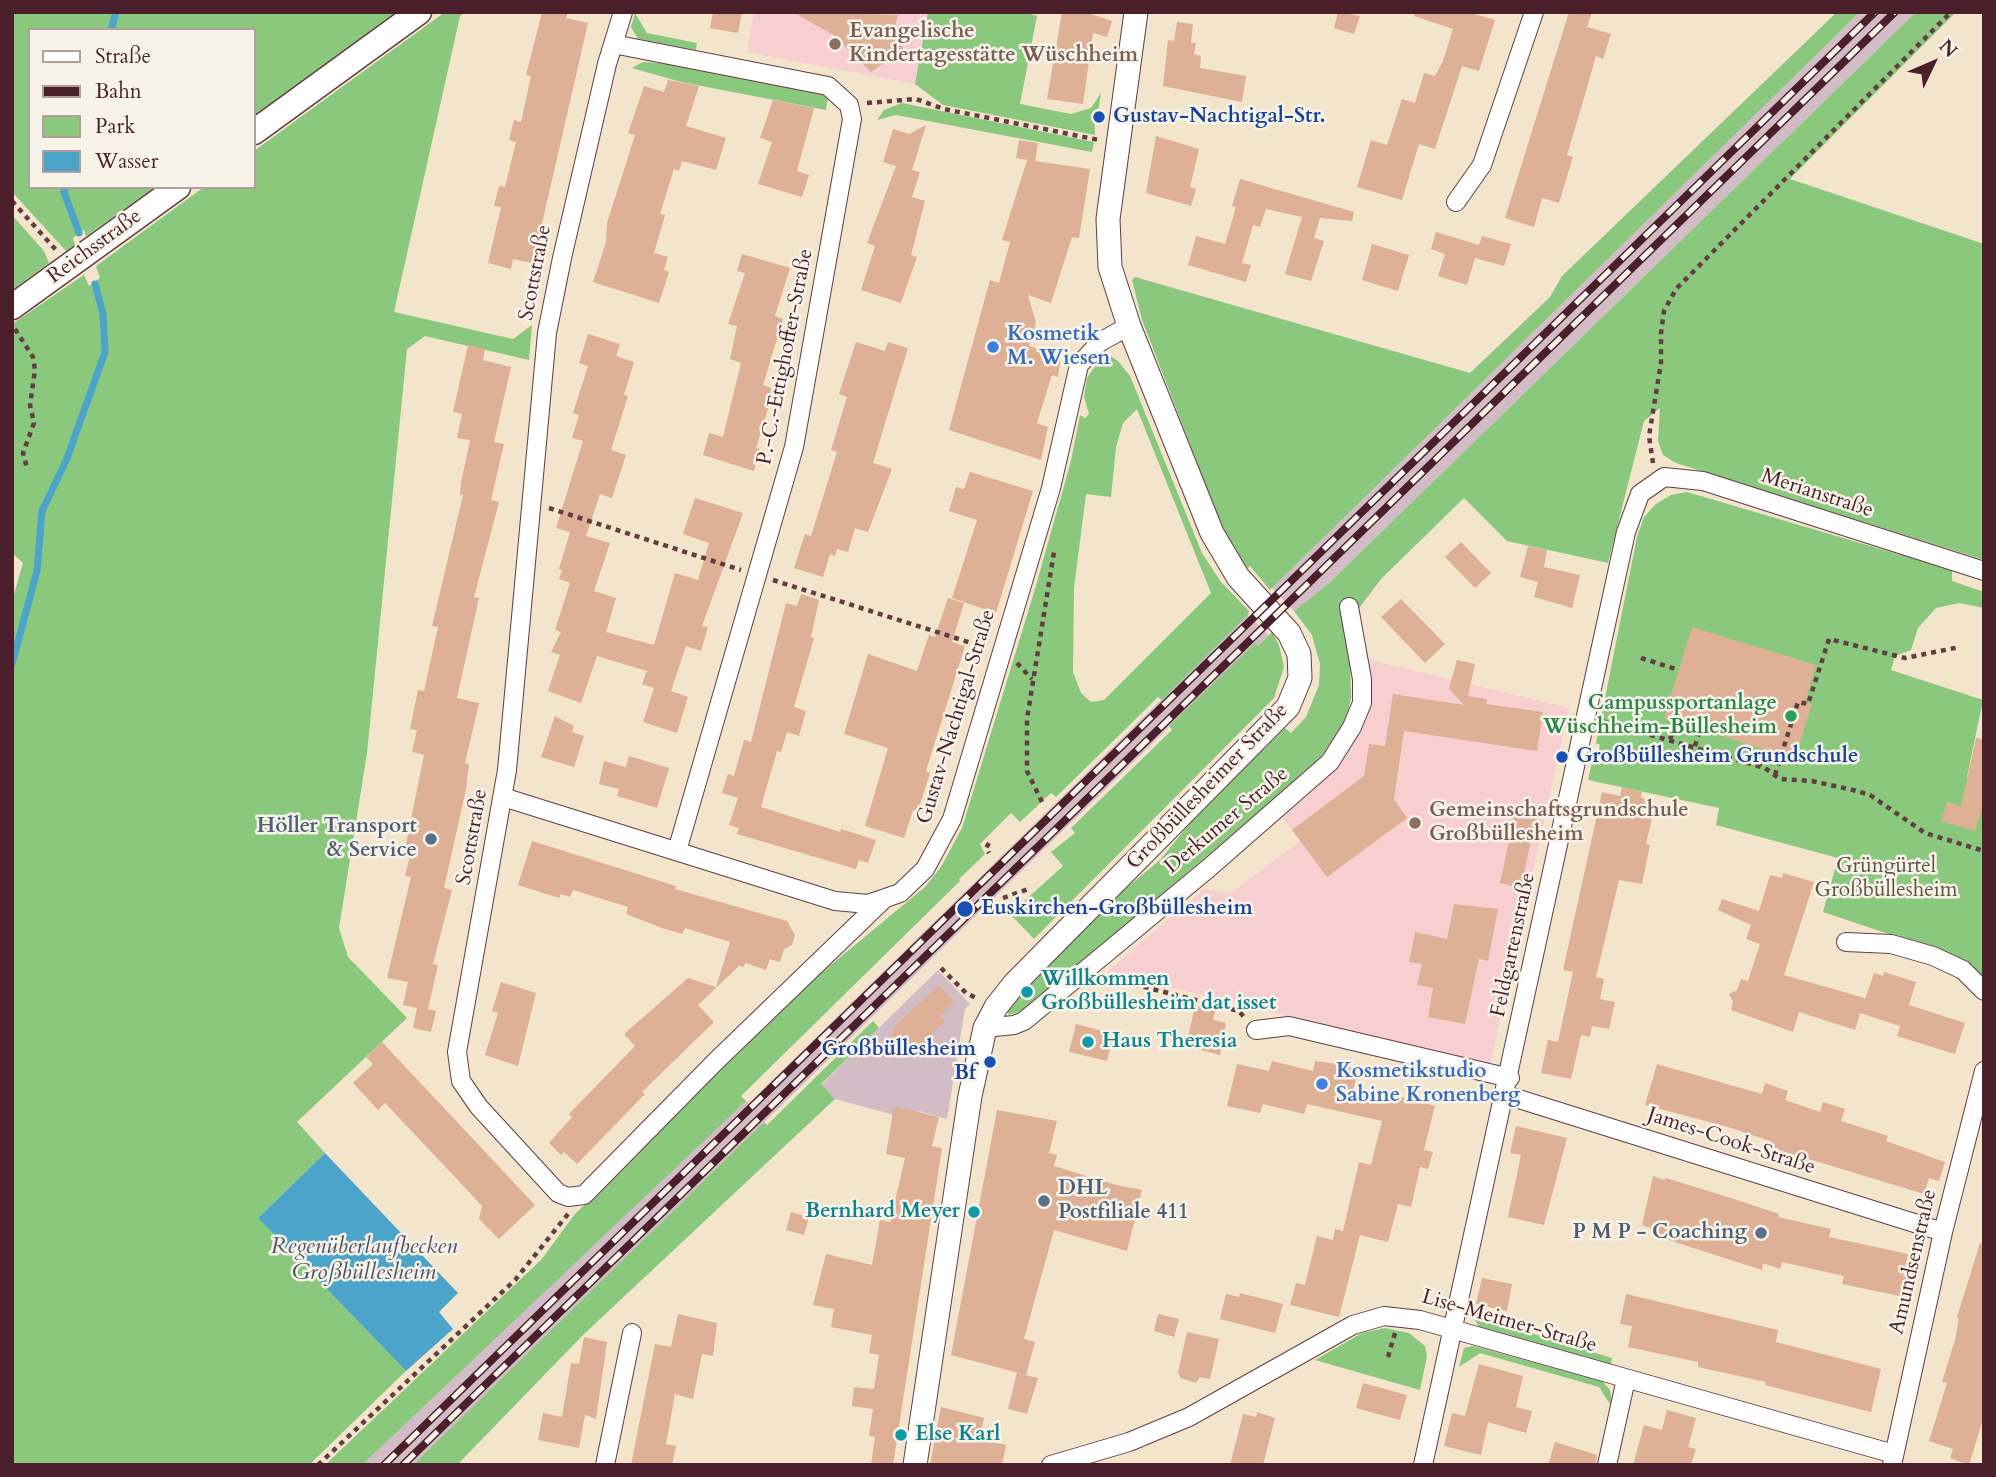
<!DOCTYPE html>
<meta charset="utf-8">
<style>
body{margin:0}
#map{position:relative;width:1996px;height:1477px;overflow:hidden;background:#f3e4cc;font-family:Cardo,serif}
canvas{display:block}
.frame{position:absolute;inset:0;border:14px solid #4a1f2b;pointer-events:none}
.legend{position:absolute;left:28px;top:28px;width:228px;height:161px;box-sizing:border-box;background:#f7f3e8;border:2px solid #b29e9c;margin:0;padding:9px 12px;list-style:none;font-size:21px;color:#4a1f2b}
.legend li{display:flex;align-items:center;gap:14px;height:35px}
.legend b{width:35px;border:2px solid #b29e9c}
.north{position:absolute;left:1898px;top:28px;width:70px;height:70px;-webkit-text-stroke:5px #f7f3e8;paint-order:stroke;rotate:46deg;font-size:19px;font-weight:700;line-height:28px;text-align:center;color:#4a1f2b}
.north::after{content:'';display:block;margin:auto;width:24px;height:32px;background:#4a1f2b;clip-path:polygon(50% 0,100% 100%,50% 72%,0 100%)}
</style>
<div id="map">
<canvas width="1996" height="1477"></canvas>
<div class="frame"></div>
<ul class="legend">
<li><b style="height:9px;background:#fff"></b>Straße</li>
<li><b style="height:9px;background:#4a1f2b"></b>Bahn</li>
<li><b style="height:19px;background:#8ac87e"></b>Park</li>
<li><b style="height:19px;background:#4da4ca"></b>Wasser</li>
</ul>
<div class="north">N</div>
</div>
<script>
const context = document.querySelector('canvas').getContext('2d');
context.lineJoin = 'round';
function paint(path, color) {
  context.fillStyle = color;
  context.fill(path, 'evenodd');
}
function poly(rows) {
  const path = new Path2D();
  for (const r of rows) {
    path.moveTo(r[0], r[1]);
    for (let i = 2; i < r.length; i += 2) path.lineTo(r[i], r[i + 1]);
  }
  return path;
}
function strokePath(path, color, width, dash) {
  context.strokeStyle = color;
  context.lineWidth = width;
  context.lineCap = dash ? 'butt' : 'round';
  context.setLineDash(dash || []);
  context.stroke(path);
}
function write(font, color, halo, rows, align = 'center') {
  context.font = font + ' Cardo,serif';
  context.lineWidth = 5;
  context.setLineDash([]);
  context.textBaseline = 'middle';
  context.strokeStyle = halo;
  context.fillStyle = color;
  for (const [text, x, y, turn = 0] of rows) {
    context.save();
    context.translate(x, y);
    context.rotate((+turn || 0) * Math.PI / 180);
    context.textAlign = isNaN(turn) ? turn : align;
    if (halo) context.strokeText(text, 0, 0);
    context.fillText(text, 0, 0);
    context.restore();
  }
}
paint(poly([
 [754,12,928,12,915,84,747,52],
 [1366,659,1569,708,1490,1065,1107,972,1204,889,1231,893,1300,841,1282,817,1330,774,1341,758]
]), '#f7cfd1');
paint(poly([
 [1860,12,1916,12,1327,585,1294,611,1272,588],
 [1248,615,1269,635,1258,646,1254,644,413,1465,362,1465,675,1166,746,1101,749,1103],
 [938,970,970,1004,965,1009,947,1119,919,1111,916,1121,835,1099,821,1085]
]), '#d2bdc6');
paint(poly([
 [12,12,396,12,254,116,254,30,30,30,30,187,155,187,86,236,84,230,73,238,75,245,66,251,12,192],
 [445,12,465,12,460,16,394,312,513,339,532,325,529,360,425,336,407,349,367,753,339,928,348,957,407,1018,297,1122,325,1153,258,1218,406,1371,309,1465,12,1465,12,601,23,563,12,553,12,324,84,275,89,286,100,278,96,266,204,187,254,187,254,151],
 [928,12,1024,12,1037,16,1020,104,1071,114,1091,108,1101,93,1098,112,1094,112,1095,135,943,105,915,84],
 [1837,12,1860,12,1270,590,1250,566,1246,569,1223,530,1142,320,1132,280,1135,277,1470,373,1550,297,1562,276],
 [1916,12,1956,12,1790,179,1984,244,1984,560,1676,463,1663,455,1658,441,1660,408,1644,421,1608,563,1507,541,1464,498,1381,579,1357,611,1353,601,1339,605,1350,658,1351,698,1347,718,1317,763,1025,1010,1009,1015,1007,1011,1020,994,1046,967,1125,889,1160,860,1191,822,1285,728,1291,733,1306,717,1319,685,1320,664,1312,635,1294,611,1327,585],
 [635,13,647,33,697,43,696,50,638,39,631,27],
 [643,62,674,64,820,93,828,97,826,110,681,82,632,68],
 [902,103,1094,142,1092,152,896,115,877,120,884,110],
 [12,215,44,251,49,263,12,290],
 [1110,356,1118,361,1130,376,1202,553,1221,582,1249,611,1248,615,1162,700,1158,697,1056,797,1051,793,1020,822,1011,813,980,844,985,854,959,879,960,881,741,1096,746,1101,362,1465,325,1465,542,1259,574,1215,809,983,925,887,941,867,962,828,1035,589,1071,461,1080,415,1085,418,1089,414,1084,397,1087,378,1098,362],
 [1137,409,1211,593,1104,700,1091,702,1081,693,1073,672,1074,588,1086,494,1111,497,1116,447,1123,423],
 [1687,492,1952,570,1952,581,1984,592,1984,608,1959,603,1936,608,1918,628,1911,650,1895,656,1891,670,1983,700,1967,777,1984,781,1984,979,1957,957,1823,912,1838,858,1716,825,1719,808,1588,780,1594,754,1598,754,1600,745,1596,743,1637,537,1644,517,1656,504,1671,495],
 [1272,632,1279,645,1284,667,1274,698,1034,939,1010,914,1063,866,1051,852,1075,833,1071,828,1172,730,1169,726,1255,643,1258,646],
 [873,1021,879,1028,821,1084,835,1099,584,1334,457,1465,413,1465,764,1122,767,1125],
 [1472,1315,1612,1358,1611,1365,1481,1330],
 [1385,1328,1409,1333,1425,1346,1427,1356,1420,1390,1315,1360,1362,1333],
 [1473,1346,1602,1381,1610,1390,1613,1409,1599,1387,1480,1353,1459,1367,1464,1348]
]), '#8ac87e');
paint(poly([
 [325,1153,458,1293,439,1312,453,1329,406,1371,258,1218]
]), '#4da4ca');
strokePath(poly([
 [111,30,116,12],
 [66,187,64,192,79,233],
 [12,664,37,571,42,511,66,461,105,352,103,314,95,284]
]), '#4da4ca', 7);
paint(poly([
 [542,12,568,12,566,18,588,23,533,263,513,259,511,269,488,263,501,207,494,206,499,186,505,187,516,142,509,140,514,120,521,122,531,76,526,75],
 [713,12,742,12,738,33,710,28],
 [793,12,898,15,893,35,904,49,871,72,835,36],
 [1062,12,1085,12,1112,21,1107,37,1093,33,1083,104,1047,99],
 [1338,12,1360,16,1354,34,1334,28],
 [1415,12,1468,12,1495,20,1479,71,1462,66,1435,149,1419,144,1402,200,1357,187,1371,140,1387,145,1402,99,1415,103,1424,73,1435,76,1443,61,1453,29,1414,16],
 [1569,12,1592,12,1587,27,1611,34,1603,59,1596,56,1584,98,1567,155,1573,157,1559,203,1542,198,1534,227,1505,218],
 [1177,22,1193,24,1191,43,1196,43,1194,54,1201,56,1200,68,1246,76,1242,102,1163,86,1168,40,1174,41],
 [668,80,699,86,686,126,726,138,716,170,682,161,679,171,674,169,660,214,665,215,654,253,668,257,664,270,669,272,659,303,593,282,606,242,607,223,635,135,628,133,644,86,664,92],
 [773,100,814,108,797,171,809,175,802,197,758,184,772,142,760,138],
 [926,125,912,170,920,172,912,197,925,201,911,255,917,257,901,303,861,290,875,246,867,243,896,166,883,162,893,129,909,134],
 [1156,136,1199,149,1190,187,1196,189,1191,206,1146,193],
 [1019,140,1038,143,1035,161,1090,169,1079,238,1072,237,1051,303,1028,295,1036,323,1029,346,1061,356,1058,377,1052,375,1037,423,1048,427,1041,460,949,430,990,280,999,283,1010,242,1002,240,1027,160,1016,158],
 [1240,179,1354,212,1352,221,1320,218,1314,238,1324,241,1311,281,1285,274,1302,217,1266,209,1260,227,1253,225,1242,263,1251,265,1246,282,1188,265,1196,236,1225,244,1236,207,1232,206],
 [1436,232,1479,245,1482,236,1511,244,1504,266,1475,258,1467,285,1438,276,1445,254,1431,249],
 [1372,244,1409,255,1398,291,1362,280],
 [742,254,790,268,775,316,783,319,763,385,774,389,756,448,760,449,754,471,703,455,709,433,723,437,741,363,730,359,737,326,728,324,745,273,737,271],
 [588,334,620,344,616,356,634,362,624,395,628,396,611,450,626,455,612,498,600,494,586,536,610,543,594,591,616,598,606,632,654,645,675,573,698,580,709,543,683,534,695,498,743,513,702,626,708,627,701,651,686,646,671,691,688,697,677,733,643,722,654,688,642,684,647,671,597,656,581,703,548,691,560,655,551,652,561,632,555,630,570,583,559,579,562,570,559,569,570,532,556,528,583,441,572,438,579,415,573,413,588,366,579,363],
 [856,342,885,351,888,342,908,348,873,463,892,469,868,532,855,528,848,552,837,549,835,556,830,554,823,577,794,568,805,534,811,536,837,452,831,450,847,397,839,394],
 [468,345,485,349,483,360,511,367,494,442,504,444,491,500,499,502,474,597,479,598,457,698,479,703,465,763,469,764,466,789,444,888,452,890,433,964,438,965,428,1009,436,1011,431,1032,413,1028,417,1008,403,1005,408,982,387,978,411,877,405,876,410,856,404,854,424,755,412,752,417,730,410,729,418,690,424,691,438,627,432,626,463,495,460,495,461,483,470,440,457,438,462,414,453,412],
 [970,472,1033,491,996,613,952,598,977,520,949,511,956,487,964,489],
 [1461,542,1491,573,1475,588,1445,557],
 [1528,546,1547,550,1544,567,1580,575,1572,608,1534,597,1538,582,1520,577],
 [801,594,819,600,811,637,814,638,794,707,806,711,799,736,787,732,781,752,777,751,761,807,840,832,841,829,876,840,868,863,859,860,856,869,737,834,739,828,729,825,738,798,722,793,728,774,734,776,744,740,751,742,786,603,797,606],
 [948,598,964,603,952,642,965,646,926,771,930,773,918,811,913,810,904,838,865,826,888,748,844,734,868,654,917,671,929,635,935,637],
 [1401,599,1445,644,1425,663,1381,617],
 [1692,627,1816,665,1805,702,1812,704,1795,759,1664,718],
 [1457,660,1475,664,1468,696,1487,699,1486,704,1543,712,1537,751,1404,731,1394,799,1407,818,1327,877,1292,830,1364,776,1369,744,1385,746,1393,694,1464,705,1449,689],
 [555,716,574,726,572,732,584,736,574,767,541,757],
 [1976,738,1984,739,1984,802,1975,831,1941,821,1947,802,1961,806],
 [629,756,669,768,657,808,617,796,619,789,599,784,604,761,626,767],
 [1622,787,1642,792,1641,797,1655,804,1646,844,1650,845,1642,884,1619,880,1596,977,1604,979,1600,999,1615,1002,1609,1029,1592,1026,1590,1037,1581,1035,1571,1079,1541,1073,1548,1040,1558,1042,1573,972,1563,970,1602,792,1620,796],
 [1516,808,1537,812,1521,888,1500,883],
 [532,841,676,886,675,889,787,921,795,935,792,945,784,949,780,962,770,959,766,970,745,963,744,967,739,966,698,1005,714,1022,642,1092,645,1094,577,1164,564,1152,561,1155,549,1143,572,1117,569,1114,635,1046,624,1034,688,978,716,987,730,942,685,928,682,934,662,928,626,914,628,907,573,890,570,897,561,894,559,898,518,885],
 [1783,873,1814,882,1784,975,1865,998,1864,1002,1874,973,1883,976,1884,972,1916,982,1909,1005,1965,1023,1955,1054,1897,1036,1900,1026,1860,1013,1855,1030,1799,1012,1793,1032,1731,1010,1733,1002,1729,994,1737,990,1741,979,1748,981,1760,944,1746,939,1751,925,1718,910,1722,899,1759,911,1770,875,1782,878],
 [1454,904,1498,909,1488,961,1479,959,1465,1024,1428,1017,1433,988,1417,985,1422,964,1409,962,1415,932,1447,939],
 [501,982,536,993,518,1066,485,1055,498,1013,492,1011],
 [939,985,954,1002,940,1016,945,1021,915,1050,906,1040,886,1059,894,1027],
 [1195,1006,1215,1011,1213,1020,1226,1023,1220,1055,1186,1046],
 [1076,1024,1106,1032,1104,1039,1112,1041,1107,1061,1069,1052],
 [382,1042,535,1205,499,1239,479,1219,482,1206,453,1175,385,1103,378,1110,353,1083,373,1064,366,1057],
 [1272,1061,1313,1071,1315,1061,1345,1065,1358,1071,1353,1091,1393,1099,1394,1095,1435,1106,1424,1150,1433,1152,1428,1169,1420,1167,1411,1207,1398,1204,1388,1242,1360,1235,1339,1317,1290,1305,1296,1283,1305,1285,1317,1236,1333,1240,1335,1229,1343,1231,1359,1162,1371,1165,1382,1121,1307,1104,1304,1114,1263,1104,1260,1113,1227,1106,1237,1064,1269,1071],
 [1657,1064,1762,1094,1765,1083,1788,1091,1785,1100,1820,1112,1823,1102,1845,1109,1841,1121,1888,1136,1886,1141,1945,1162,1939,1181,1929,1178,1924,1194,1779,1150,1769,1145,1770,1141,1728,1127,1645,1105],
 [894,1106,939,1117,932,1146,942,1148,893,1465,871,1465,875,1437,869,1436,873,1409,852,1406,854,1387,874,1389,879,1355,869,1353,872,1335,831,1327,834,1309,813,1305,826,1254,872,1265,880,1220,890,1222,905,1158,886,1154],
 [997,1110,1057,1121,1049,1153,1057,1155,1054,1166,1116,1185,1142,1190,1127,1251,1054,1230,1024,1339,1035,1342,1026,1375,951,1355],
 [1516,1126,1567,1138,1544,1225,1508,1217,1521,1155,1510,1153],
 [1653,1176,1665,1180,1666,1178,1734,1199,1779,1214,1778,1217,1831,1229,1829,1237,1908,1254,1903,1276,1914,1278,1909,1298,1842,1284,1844,1276,1782,1262,1780,1269,1763,1263,1762,1270,1653,1235,1654,1229,1642,1225],
 [791,1212,809,1217,804,1235,786,1230],
 [1980,1243,1984,1244,1984,1416,1969,1465,1950,1458,1953,1449,1929,1441,1947,1383,1942,1382,1955,1340,1959,1318,1957,1317],
 [1482,1278,1512,1284,1507,1311,1476,1304],
 [1240,1293,1283,1304,1275,1333,1220,1319,1226,1294,1239,1297],
 [1626,1294,1778,1330,1776,1342,1881,1369,1871,1412,1765,1385,1766,1382,1698,1367,1698,1362,1628,1347,1632,1326,1620,1324],
 [678,1314,717,1323,713,1356,702,1354,693,1399,675,1394,666,1444,676,1446,672,1465,631,1465,655,1344,671,1347],
 [1158,1314,1179,1319,1174,1337,1154,1331],
 [1187,1332,1219,1339,1210,1379,1200,1377,1196,1383,1181,1378,1178,1372],
 [584,1337,607,1342,596,1419,585,1415,579,1448,538,1440,543,1413,562,1417,571,1363,579,1364],
 [1479,1364,1523,1376,1516,1407,1532,1411,1526,1433,1488,1422,1481,1455,1444,1446,1452,1413,1465,1416],
 [1017,1373,1038,1378,1027,1414,1008,1409],
 [1363,1383,1407,1395,1400,1420,1356,1408],
 [941,1407,984,1418,980,1440,1006,1445,1002,1465,930,1465],
 [1667,1410,1696,1418,1688,1447,1696,1449,1691,1465,1633,1465,1644,1425,1662,1430],
 [1257,1412,1275,1418,1263,1465,1230,1465,1243,1414,1256,1417],
 [1555,1442,1597,1455,1596,1465,1548,1465]
]), '#deb096');
const minor = poly([
 [623,12,607,64,562,258,547,333,507,770,457,1052,461,1081,479,1107,558,1193,568,1197,584,1195,716,1061,883,900],
 [613,44,828,86,849,105,852,119,794,447,677,851],
 [1456,202,1482,165,1534,12],
 [503,797,835,901,868,904,900,893,925,869,952,819,1051,488,1079,365,1100,342,1129,326],
 [1846,942,1891,944,1933,956,1963,970,1984,991],
 [985,1028,1014,1025,1024,1021,1210,867,1330,762,1352,727,1362,703,1362,679,1349,607],
 [1256,1030,1289,1026,1510,1078],
 [1506,1095,1943,1232],
 [605,1465,632,1333],
 [1051,1465,1129,1442,1189,1417,1353,1325,1384,1316,1420,1320,1894,1454],
 [1423,1465,1626,532,1640,494,1664,477,1703,481,1984,571],
 [1607,1465,1626,1379],
 [1892,1465,1943,1232,1984,1071]
]);
const tertiary = poly([
 [915,1465,970,1096,985,1028,996,1007,1015,983,1288,707,1300,678,1299,654,1289,633,1238,577,1212,533,1129,326,1110,267,1108,219,1136,12]
]);
const secondary = poly([
 [254,132,419,12],
 [12,307,178,187]
]);
strokePath(minor, '#633d43', 20);
strokePath(tertiary, '#633d43', 25);
strokePath(secondary, '#633d43', 27);
strokePath(poly([
 [867,103,916,99,944,109,1099,140],
 [12,201,56,250],
 [15,329,33,357,35,370,30,405,34,423,23,453,27,468],
 [1653,463,1649,436,1661,363,1661,333,1664,311,1676,289,1951,12],
 [549,508,741,570],
 [773,580,984,647],
 [1641,658,1679,670],
 [1017,663,1032,679],
 [1602,721,1765,768,1780,779,1812,781,1853,790,1870,795,1925,833,1984,851],
 [1670,739,1677,722],
 [1695,746,1700,730],
 [1759,766,1764,750],
 [1775,775,1798,702,1808,704,1829,639,1905,658,1960,647],
 [1042,802,1027,771,1027,719,1054,552],
 [989,843,986,848,989,853],
 [1003,898,1031,888],
 [941,968,966,993,976,998],
 [1105,977,1239,1011,1244,1017],
 [1388,1357,1395,1333],
 [318,1465,515,1280,568,1214]
]), '#633d43', 4.5, [5, 5]);
strokePath(minor, '#fff', 18);
strokePath(tertiary, '#fff', 23);
strokePath(secondary, '#fff', 24);
const rail = poly([
 [384,1465,1875,12],
 [403,1465,1895,12]
]);
strokePath(rail, '#4a1f2b', 8);
strokePath(rail, '#f7f3e8', 5, [16]);
for (const [x, y, r, color] of [
 [835,44,7,"#8d6e63"],
 [1099,117,7,"#1a4fb4"],
 [993,347,7,"#3f7fe0"],
 [1791,716,7,"#2e9e5b"],
 [1562,757,7,"#1a4fb4"],
 [1415,823,7,"#8d6e63"],
 [431,839,7,"#5c6f8a"],
 [965,909,9,"#1a4fb4"],
 [1027,992,7,"#0f9aa8"],
 [1088,1042,7,"#0f9aa8"],
 [990,1062,7,"#1a4fb4"],
 [1322,1084,7,"#3f7fe0"],
 [1044,1201,7,"#5c6f8a"],
 [974,1212,7,"#0f9aa8"],
 [1761,1233,7,"#5c6f8a"],
 [901,1435,7,"#0f9aa8"]
]) {
  const dot = new Path2D();
  dot.arc(x, y, r, 0, 2 * Math.PI);
  context.fillStyle = color;
  context.fill(dot);
  strokePath(dot, '#f7f3e8', 2.5);
}
write('bold 21px', '#785e54', '#f7f3e8', [
 ["Evangelische",849,32],
 ["Kindertagesstätte Wüschheim",849,56],
 ["Gemeinschaftsgrundschule",1429,811],
 ["Großbüllesheim",1429,835]
], 'left');
write('bold 21px', '#164399', '#f7f3e8', [
 ["Gustav-Nachtigal-Str.",1113,117],
 ["Großbüllesheim Grundschule",1576,757],
 ["Euskirchen-Großbüllesheim",981,909],
 ["Großbüllesheim",976,1050,"right"],
 ["Bf",976,1074,"right"]
], 'left');
write('21px', '#4a1f2b', '#f7f3e8', [
 ["Reichsstraße",95,247,-36],
 ["Scottstraße",536,273,-79],
 ["P.-C.-Ettighoffer-Straße",786,357,-79],
 ["Merianstraße",1817,494,18],
 ["Gustav-Nachtigal-Straße",957,717,-73],
 ["Großbüllesheimer Straße",1208,787,-46],
 ["Derkumer Straße",1227,821,-40],
 ["Scottstraße",473,837,-80],
 ["Feldgartenstraße",1514,945,-78],
 ["James-Cook-Straße",1731,1142,18],
 ["Amundsenstraße",1914,1262,-77],
 ["Lise-Meitner-Straße",1509,1322,16]
]);
write('bold 21px', '#366cbe', '#f7f3e8', [
 ["Kosmetik",1007,335],
 ["M. Wiesen",1007,359],
 ["Kosmetikstudio",1336,1072],
 ["Sabine Kronenberg",1336,1096]
], 'left');
write('bold 21px', '#27864d', '#f7f3e8', [
 ["Campussportanlage",1777,704],
 ["Wüschheim-Büllesheim",1777,728]
], 'right');
write('bold 21px', '#4e5e75', '#f7f3e8', [
 ["Höller Transport",417,827],
 ["& Service",417,851],
 ["DHL",1058,1189,"left"],
 ["Postfiliale 411",1058,1213,"left"],
 ["P M P - Coaching",1747,1233]
], 'right');
write('21px', '#5d5244', '#f7f3e8', [
 ["Grüngürtel",1886,867],
 ["Großbüllesheim",1886,891]
]);
write('bold 21px', '#0d838f', '#f7f3e8', [
 ["Willkommen",1041,980],
 ["Großbüllesheim dat isset",1041,1004],
 ["Haus Theresia",1102,1042],
 ["Bernhard Meyer",960,1212,"right"],
 ["Else Karl",915,1435]
], 'left');
write('italic 23px', '#4b546b', '#f7f3e8', [
 ["Regenüberlaufbecken",364,1248],
 ["Großbüllesheim",364,1274]
]);
</script>
